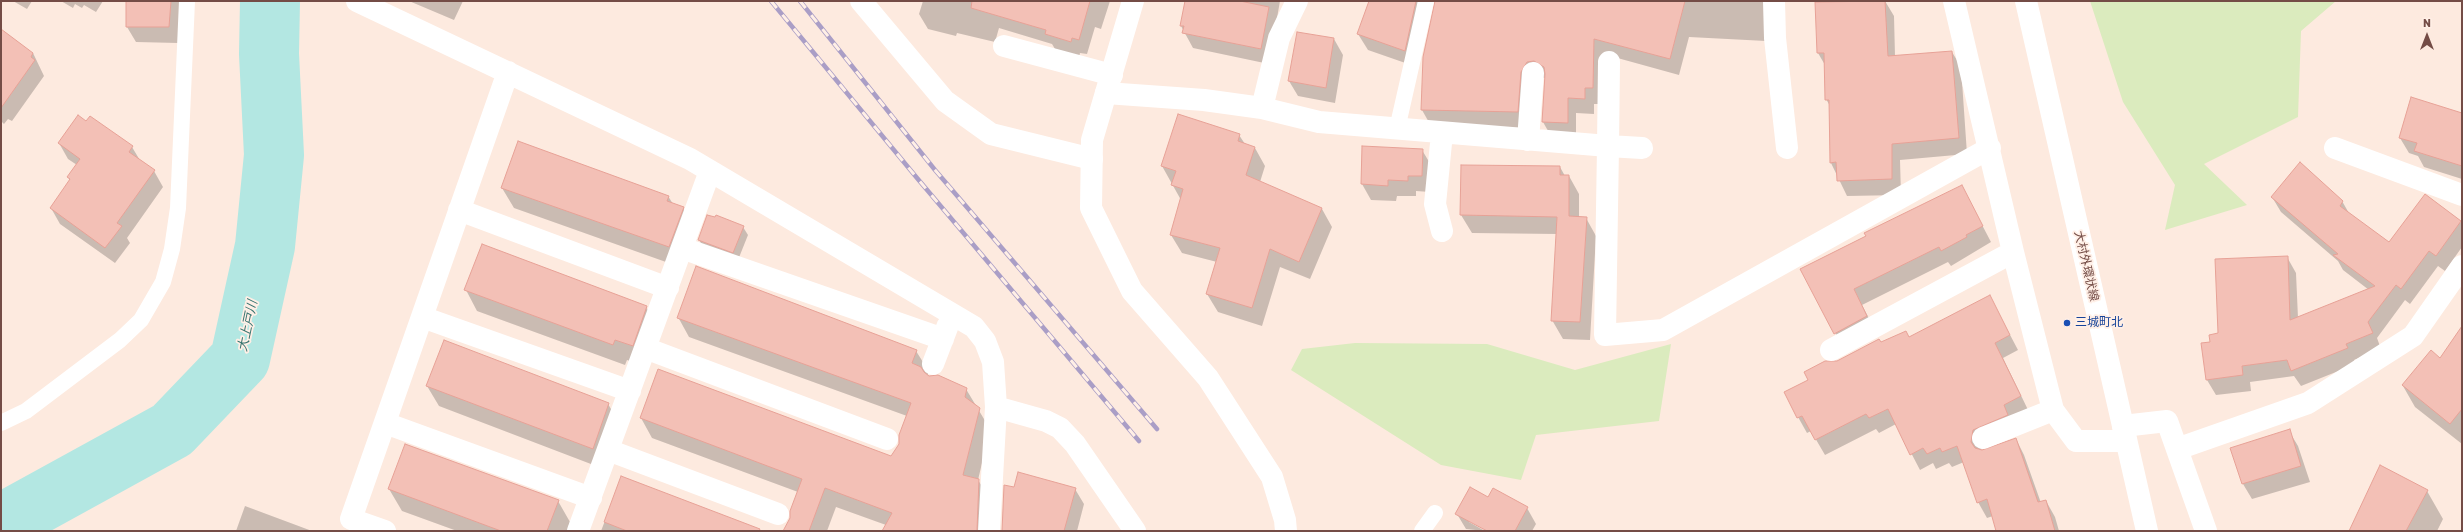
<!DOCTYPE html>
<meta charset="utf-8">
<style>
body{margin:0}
#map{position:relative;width:2463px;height:532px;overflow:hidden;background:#fdeadf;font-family:Rubik,sans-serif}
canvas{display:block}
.frame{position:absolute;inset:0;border:2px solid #744c46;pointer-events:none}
.north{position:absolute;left:2407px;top:16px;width:40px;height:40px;-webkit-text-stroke:3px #ffefe6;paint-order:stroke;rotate:0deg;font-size:11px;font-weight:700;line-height:16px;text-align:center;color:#744c46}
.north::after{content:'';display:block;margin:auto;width:14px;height:18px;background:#744c46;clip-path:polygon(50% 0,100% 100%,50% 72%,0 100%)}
</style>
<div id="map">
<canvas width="2463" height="532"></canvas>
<div class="frame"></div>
<div class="north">N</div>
</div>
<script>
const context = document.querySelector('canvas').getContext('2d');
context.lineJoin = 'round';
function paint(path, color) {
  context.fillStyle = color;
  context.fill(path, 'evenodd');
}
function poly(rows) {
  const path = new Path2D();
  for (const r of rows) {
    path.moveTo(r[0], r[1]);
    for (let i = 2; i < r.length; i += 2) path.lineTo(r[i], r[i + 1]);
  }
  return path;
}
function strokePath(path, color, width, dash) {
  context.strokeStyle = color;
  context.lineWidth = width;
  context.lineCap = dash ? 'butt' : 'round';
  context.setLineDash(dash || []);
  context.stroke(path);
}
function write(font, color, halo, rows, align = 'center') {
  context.font = font + ' Rubik,"Noto Sans JP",sans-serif';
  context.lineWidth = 3.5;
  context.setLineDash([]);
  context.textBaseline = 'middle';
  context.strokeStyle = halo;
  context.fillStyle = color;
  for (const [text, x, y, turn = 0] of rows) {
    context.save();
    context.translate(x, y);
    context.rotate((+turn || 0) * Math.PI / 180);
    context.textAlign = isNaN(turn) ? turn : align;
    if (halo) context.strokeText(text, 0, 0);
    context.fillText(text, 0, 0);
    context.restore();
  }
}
paint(poly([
 [2090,1,2336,1,2301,31,2298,117,2204,164,2247,205,2165,230,2175,185,2123,102],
 [1355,343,1487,344,1575,370,1671,344,1659,421,1536,435,1521,480,1441,465,1291,370,1302,349]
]), '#dbebbe');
paint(poly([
 [13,1,32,1,27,9],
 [61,1,103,1,96,12,84,5,82,8,75,4,73,8],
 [127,1,184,1,178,43,136,42,127,27],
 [409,1,463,1,454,20],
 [923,1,1110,1,1101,29,1095,27,1087,54,1080,53,1079,57,1055,49,1052,44,999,28,995,42,957,33,956,36,928,29,919,14],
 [1186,1,1280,1,1269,64,1193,48,1181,26],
 [1370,1,1417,1,1425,15,1414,66,1368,50,1358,34],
 [1456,1,1768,1,1766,41,1689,37,1679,75,1603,54,1602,104,1594,104,1594,114,1576,113,1576,138,1552,138,1543,122,1545,78,1537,77,1526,128,1431,126,1422,110],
 [1823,1,1885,1,1894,16,1895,56,1952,52,1961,67,1967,154,1900,160,1901,195,1847,196,1831,163,1830,106,1826,99,1825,65,1818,53,1816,3],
 [1334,39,1343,55,1335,103,1298,96,1289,81],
 [1,43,33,53,44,76,12,121,8,119,4,124,1,121],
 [2462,114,2462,179,2424,167,2418,156,2409,153,2400,138],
 [87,123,132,147,141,162,154,171,163,187,127,238,130,243,115,263,60,224,51,208,70,181,68,177,77,165,68,159,59,143],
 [1239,135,1245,144,1255,148,1265,166,1260,182,1322,209,1332,227,1310,279,1280,267,1262,326,1218,312,1207,294,1217,262,1182,253,1171,235,1181,200,1162,166],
 [1422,150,1431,165,1430,192,1416,191,1416,196,1397,196,1396,201,1371,200,1362,184],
 [1462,166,1560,167,1565,176,1569,176,1579,194,1579,218,1586,218,1596,236,1590,340,1563,339,1552,320,1557,234,1472,233,1461,215],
 [502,188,668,196,673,204,683,208,695,228,680,267,514,208],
 [2272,197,2342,201,2350,215,2389,243,2461,222,2462,247,2445,271,2438,266,2410,304,2405,300,2377,338,2381,349,2354,360,2356,364,2301,386,2294,376,2250,382,2251,391,2216,395,2207,380,2219,334,2287,257,2296,273,2298,318,2369,290,2343,270,2338,261,2281,212],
 [1970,202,1991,242,1951,266,1948,262,1862,305,1876,332,1844,349,1802,270],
 [743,227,748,235,738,260,704,248,699,240],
 [466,290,646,307,658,328,644,366,627,360,625,365,477,311],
 [1998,312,2018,350,2003,358,2029,412,1982,446,1981,452,2016,439,2024,455,2041,503,2046,501,2055,517,2059,531,1997,531,1993,516,1987,518,1978,502,1964,462,1952,467,1949,463,1936,469,1933,463,1920,470,1896,424,1879,433,1876,429,1825,455,1811,431,1807,433,1798,417,1809,380,1837,362,1881,344,1909,338],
 [678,317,916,351,928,370,928,377,966,389,990,429,978,480,990,499,979,531,883,531,886,525,836,507,827,531,785,531,791,518,798,492,652,438,641,418,891,457,900,444,907,416,689,337],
 [2462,328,2462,444,2415,407,2403,386,2440,359],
 [427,386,608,404,620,424,604,469,439,406],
 [2289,431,2298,446,2310,482,2252,499,2243,484],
 [2381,467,2427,491,2443,519,2437,531,2350,531],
 [622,477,763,531,601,531],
 [389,489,558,501,570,522,567,531,457,531,402,511],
 [1014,489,1075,489,1084,504,1077,531,1011,531],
 [1489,499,1527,508,1536,524,1532,531,1490,531,1469,520,1469,522,1485,531,1466,529,1457,514],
 [245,506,312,531,236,531]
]), '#0003');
strokePath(poly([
 [1,524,172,430,240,359,265,246,274,155,269,54,270,1]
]), '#b3e7e2', 60);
const building = poly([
 [126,1,171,1,169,27,126,27,126,1],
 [972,1,1090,1,1079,40,1072,38,1071,42,1045,34,1046,30,971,8,972,1],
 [1185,1,1240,1,1269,7,1261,49,1182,33,1184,26,1180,26,1185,1],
 [1369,1,1416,1,1405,51,1357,34,1369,1],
 [1435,1,1685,1,1670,59,1594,39,1593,88,1585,88,1585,99,1568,98,1568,123,1542,122,1545,74,1544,67,1534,61,1527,62,1521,72,1518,112,1421,110,1423,57,1435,1],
 [1885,1,1888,56,1952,51,1959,138,1892,144,1892,179,1837,181,1836,162,1830,163,1829,100,1825,100,1824,53,1817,53,1815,2,1885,1],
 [1,29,33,53,31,57,35,60,1,108,1,29],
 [1297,32,1334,38,1326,88,1288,81,1297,32],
 [2411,97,2462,113,2462,166,2414,151,2417,143,2399,138,2411,97],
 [1178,114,1240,134,1238,141,1255,147,1246,175,1322,208,1299,262,1270,249,1252,308,1206,294,1220,248,1170,235,1183,189,1171,185,1176,171,1161,166,1178,114],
 [78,115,86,121,90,116,133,146,129,152,155,170,117,223,122,226,105,248,50,208,70,179,67,177,80,159,58,143,78,115],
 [518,141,669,196,667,201,684,207,669,247,501,188,518,141],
 [1362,146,1423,149,1422,176,1408,176,1408,181,1388,180,1388,186,1361,184,1362,146],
 [2300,162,2343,201,2340,206,2389,242,2425,194,2461,221,2436,256,2429,251,2401,289,2396,285,2368,322,2373,333,2346,344,2348,348,2291,371,2287,360,2242,366,2243,375,2206,380,2201,343,2210,342,2209,335,2218,333,2215,259,2288,256,2290,320,2375,286,2333,255,2338,254,2271,197,2300,162],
 [1461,165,1560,166,1560,175,1569,175,1569,216,1587,217,1580,322,1551,321,1557,217,1460,215,1461,165],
 [1962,185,1983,226,1966,235,1967,237,1941,251,1939,247,1854,289,1867,316,1834,334,1800,269,1866,236,1864,233,1962,185],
 [707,215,715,217,716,215,744,226,733,253,698,240,707,215],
 [482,244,647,306,633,346,615,340,613,345,464,290,482,244],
 [696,266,917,350,912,363,921,367,924,372,929,376,938,375,967,388,965,397,980,408,963,475,979,479,977,531,882,531,892,513,825,488,809,531,783,531,790,518,790,511,802,479,640,418,658,369,891,456,899,444,899,435,911,403,677,318,696,266],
 [1990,295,2010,335,1995,343,2021,396,2004,405,2008,415,1973,430,1971,442,1975,448,1982,450,2016,438,2038,502,2046,500,2055,531,1996,531,1987,499,1977,503,1957,446,1942,452,1940,448,1927,454,1923,448,1910,455,1888,409,1869,418,1866,414,1815,440,1802,416,1797,418,1784,392,1808,380,1804,372,1825,361,1837,361,1879,339,1881,342,1906,331,1909,337,1990,295],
 [2462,326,2462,409,2450,424,2402,385,2431,350,2440,358,2462,326],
 [444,340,609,403,593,449,426,386,444,340],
 [2290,429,2301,466,2242,484,2230,448,2290,429],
 [405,444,559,500,547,531,501,531,388,489,405,444],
 [2380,465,2428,490,2406,531,2349,531,2380,465],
 [1018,472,1076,488,1064,531,1002,531,1004,485,1014,487,1018,472],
 [621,476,760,529,759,531,627,531,604,522,621,476],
 [1470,487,1488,497,1493,488,1528,507,1515,531,1487,531,1455,514,1470,487]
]);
paint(building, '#f3c0b6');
strokePath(building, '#e7a196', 1);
strokePath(poly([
 [1397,129,1426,1],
 [1,423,26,411,120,340,141,320,163,282,172,249,178,208,187,1],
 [1422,531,1435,513]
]), '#fff', 16);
strokePath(poly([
 [357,1,690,159,974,327,985,341,993,362,996,407,1046,421,1060,428,1075,444,1135,531],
 [861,1,945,101,991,134,1092,159],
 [1774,1,1775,38,1787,148],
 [1954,1,2013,252,2053,410,2076,441,2126,441],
 [1004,46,1112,75],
 [1106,93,1204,100,1262,108,1319,122,1608,146,1609,62],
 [1262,108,1279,38,1297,1],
 [1442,133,1435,204,1442,231],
 [1528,140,1533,73],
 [1642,148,1608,146,1605,335,1663,330,1990,148],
 [2335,148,2462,195],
 [459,210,668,288],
 [682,248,943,339],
 [422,317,630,391],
 [645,348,887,439],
 [1831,350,2013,252],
 [933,364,948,325],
 [385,423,591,498],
 [2123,426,2167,421,2206,531],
 [1983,438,2053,410],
 [2177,449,2308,403,2413,336,2462,266],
 [608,450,778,514],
 [385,531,351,519,508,72],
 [578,531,710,171]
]), '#fff', 22);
strokePath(poly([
 [1133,1,1092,140,1091,208,1132,291,1208,378,1272,477,1285,520,1286,531],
 [2026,1,2147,531],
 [989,531,996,407]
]), '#fff', 22);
const rail = poly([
 [771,1,917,178,1139,441],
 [800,1,935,170,1157,429]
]);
strokePath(rail, '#aa9ec6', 4.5);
strokePath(rail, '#ffefe6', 3, [9]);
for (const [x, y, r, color] of [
 [2067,323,4,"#1a4fb4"]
]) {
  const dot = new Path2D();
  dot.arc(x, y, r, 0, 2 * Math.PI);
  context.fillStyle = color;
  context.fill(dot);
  strokePath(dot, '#ffefe6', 1.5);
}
write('12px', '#744c46', '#ffefe6', [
 ["大村外環状線",2086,266,77]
]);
write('12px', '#164399', '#ffefe6', [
 ["三城町北",2075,323]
], 'left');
write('italic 13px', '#377470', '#ffefe6', [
 ["大上戸川",248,326,-78]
]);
</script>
